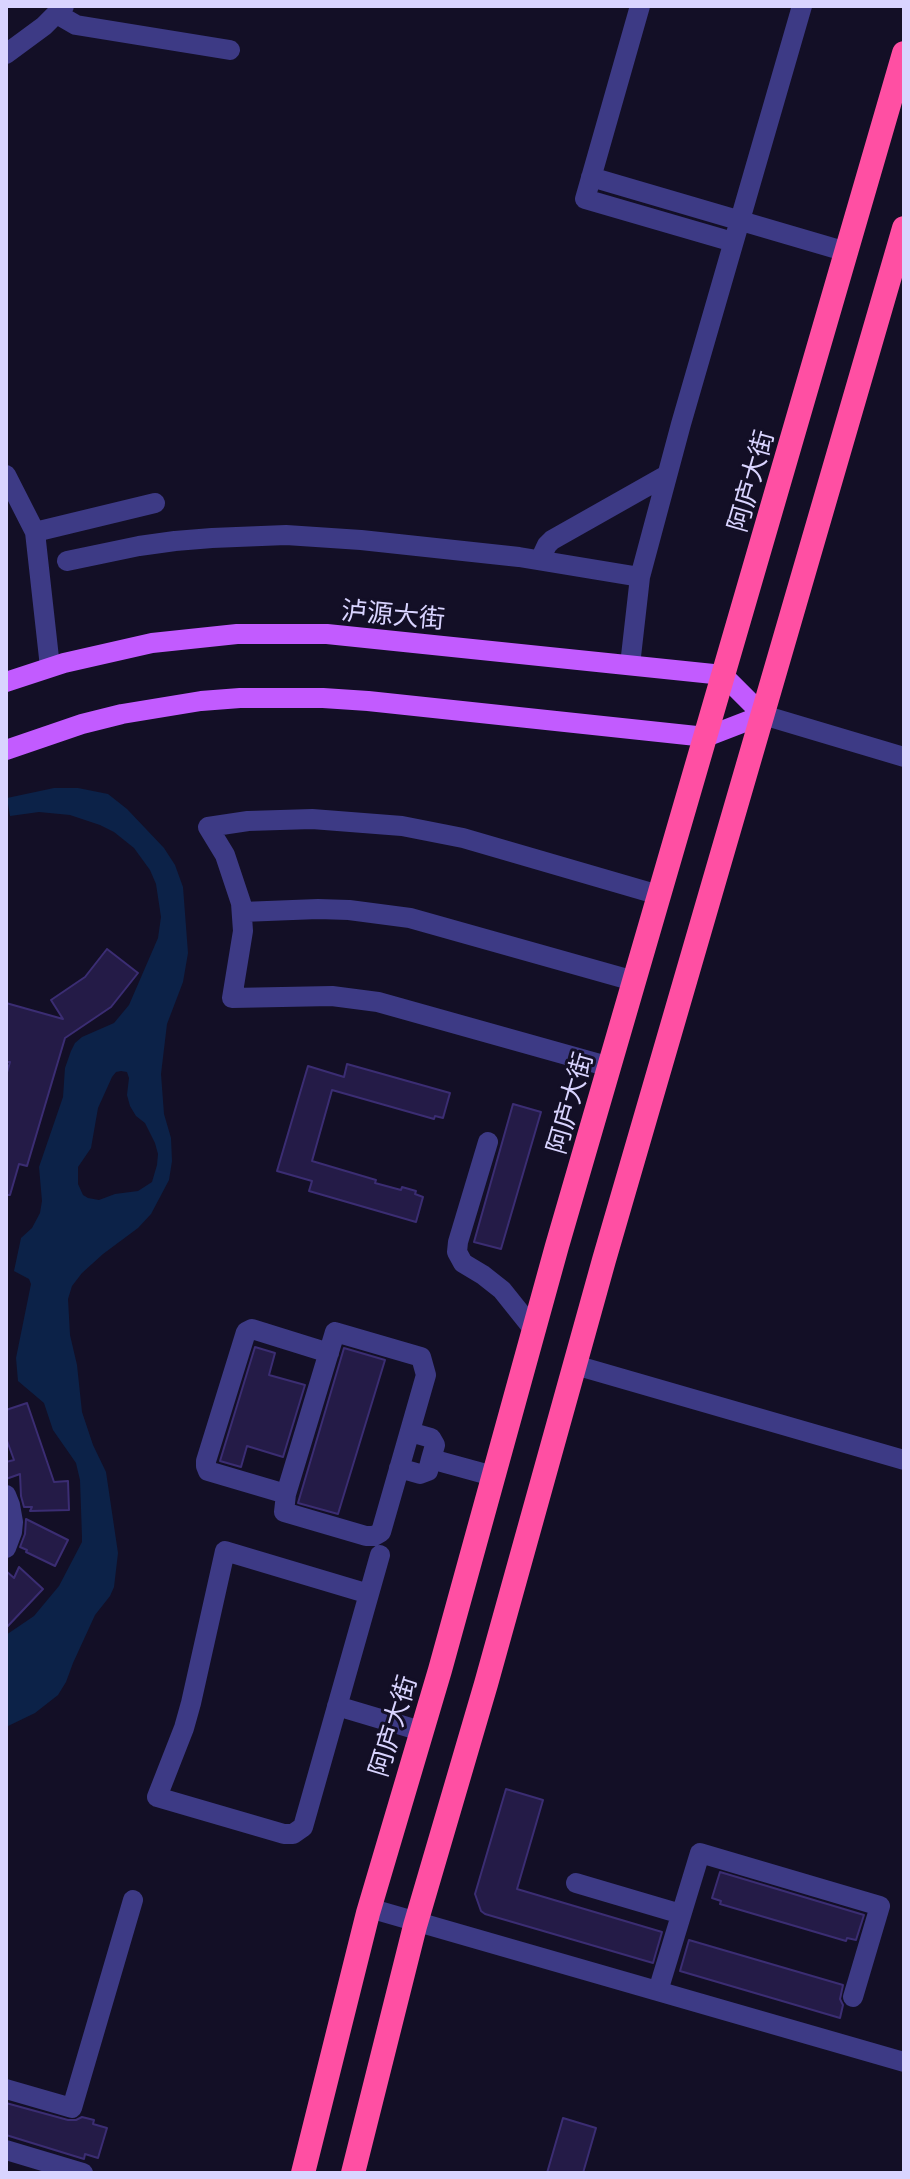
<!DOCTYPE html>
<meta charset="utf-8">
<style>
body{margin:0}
#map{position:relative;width:910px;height:2179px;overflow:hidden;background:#130f26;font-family:Barlow,sans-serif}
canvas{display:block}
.frame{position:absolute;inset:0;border:8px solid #d9d4ff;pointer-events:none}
</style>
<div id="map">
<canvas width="910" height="2179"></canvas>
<div class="frame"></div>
</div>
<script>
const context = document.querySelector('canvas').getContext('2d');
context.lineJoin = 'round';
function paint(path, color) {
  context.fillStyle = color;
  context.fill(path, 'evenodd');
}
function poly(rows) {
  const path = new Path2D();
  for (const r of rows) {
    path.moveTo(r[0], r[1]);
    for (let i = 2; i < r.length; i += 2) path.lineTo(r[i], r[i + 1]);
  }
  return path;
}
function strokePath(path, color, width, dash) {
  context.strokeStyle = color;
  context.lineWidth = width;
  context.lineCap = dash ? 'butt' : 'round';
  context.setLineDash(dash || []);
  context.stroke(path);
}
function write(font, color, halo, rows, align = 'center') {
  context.font = font + ' Barlow,"Noto Sans SC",sans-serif';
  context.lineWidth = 6;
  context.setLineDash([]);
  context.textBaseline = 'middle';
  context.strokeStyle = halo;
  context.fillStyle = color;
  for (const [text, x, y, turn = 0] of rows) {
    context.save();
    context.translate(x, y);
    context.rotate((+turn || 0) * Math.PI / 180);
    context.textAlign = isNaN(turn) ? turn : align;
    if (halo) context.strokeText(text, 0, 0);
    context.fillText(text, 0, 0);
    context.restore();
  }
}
paint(poly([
 [54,788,78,788,108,794,127,809,164,848,175,865,183,887,188,953,183,982,167,1024,161,1074,164,1114,171,1138,172,1161,169,1180,151,1214,138,1228,103,1254,82,1273,72,1286,68,1299,70,1335,77,1365,82,1412,93,1445,106,1472,118,1553,114,1587,110,1596,95,1615,73,1663,66,1682,58,1695,35,1713,6,1727,6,1635,34,1616,59,1586,82,1542,82,1537,80,1480,76,1463,53,1430,44,1403,18,1381,16,1358,31,1284,29,1279,14,1271,21,1238,32,1228,40,1213,42,1201,39,1167,63,1097,65,1068,71,1051,75,1043,82,1037,114,1023,129,1005,158,938,161,917,156,884,150,870,134,848,114,832,100,825,70,815,39,812,10,816,7,798],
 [121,1071,127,1072,129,1078,127,1095,130,1106,136,1116,145,1123,155,1143,158,1154,157,1165,152,1182,138,1191,115,1194,99,1200,88,1198,83,1195,78,1184,78,1167,91,1148,98,1108,112,1077,116,1072]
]), '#0c2248');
const building = poly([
 [107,949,138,973,111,1007,65,1038,27,1166,19,1164,10,1195,6,1195,6,1076,10,1062,6,1062,6,1003,63,1019,51,1000,85,977,107,949],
 [347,1064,450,1093,443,1118,435,1116,434,1119,332,1090,312,1161,376,1180,375,1183,401,1190,402,1187,416,1191,415,1194,423,1197,416,1222,309,1191,312,1181,277,1171,308,1066,344,1077,347,1064],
 [513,1104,541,1112,501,1249,474,1242,513,1104],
 [255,1347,275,1353,269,1375,305,1385,283,1457,247,1446,241,1467,220,1461,255,1347],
 [344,1348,385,1360,338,1514,298,1503,344,1348],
 [27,1403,54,1482,68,1481,69,1510,30,1511,32,1507,24,1507,21,1496,20,1474,6,1479,6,1462,14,1460,6,1438,6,1410,27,1403],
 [26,1519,68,1540,55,1566,26,1552,27,1550,20,1547,25,1534,26,1519],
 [19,1567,43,1589,6,1628,6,1571,14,1578,19,1567],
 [506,1789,543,1800,517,1889,662,1932,653,1963,485,1914,481,1911,475,1894,506,1789],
 [720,1872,864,1915,856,1940,847,1938,846,1941,720,1904,721,1901,712,1898,720,1872],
 [689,1940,843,1985,840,1999,843,2005,840,2018,680,1971,689,1940],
 [6,2103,68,2120,76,2120,82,2117,94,2120,93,2124,107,2128,98,2158,85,2154,84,2159,6,2135,6,2103],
 [563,2118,596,2128,583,2173,547,2173,563,2118]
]);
paint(building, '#241b47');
strokePath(building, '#3b2d73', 2);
strokePath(poly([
 [640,6,585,199,733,242],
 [57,14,76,25,230,50],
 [6,54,44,26,64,6],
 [591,177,847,252],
 [6,475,35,532,50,667],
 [35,532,155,503],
 [540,560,547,545,552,540,667,475],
 [67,561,139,546,175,541,212,538,286,535,361,540,519,557,640,577],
 [630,665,640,577,681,424,802,6],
 [763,715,904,757],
 [242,912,318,909,349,910,410,918,634,981],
 [610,1067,378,1002,332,996,232,998,243,931,241,903,225,855,208,827,248,821,312,819,402,826,463,838,659,895],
 [488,1142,458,1242,457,1252,463,1263,483,1275,502,1290,534,1330],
 [335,1332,421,1357,426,1375,381,1532,374,1536,366,1536,284,1512,286,1494,335,1332],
 [575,1365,904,1460],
 [431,1459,493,1476],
 [399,1468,420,1474,428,1471,431,1459,435,1445,431,1438,410,1432],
 [286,1494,208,1471,206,1466,206,1461,246,1332,252,1329,329,1353],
 [6,1495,10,1505,13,1522,12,1532,6,1548],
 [369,1594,225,1551,191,1703,184,1728,157,1797,284,1834,293,1834,303,1827,380,1555],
 [337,1706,421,1731],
 [576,1883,681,1914],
 [369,1908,904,2062],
 [658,1991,700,1853,880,1906,853,1997],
 [6,2089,72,2108,133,1900],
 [6,2150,83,2173]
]), '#3d3a85', 20);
strokePath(poly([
 [6,682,64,663,152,643,237,634,327,634,723,675,763,715,706,737,368,701,323,698,240,698,201,701,122,714,82,724,6,750]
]), '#c25bff', 20);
strokePath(poly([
 [303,2173,368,1913,440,1670,557,1246,904,53],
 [353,2173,415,1926,486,1684,604,1260,904,228]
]), '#ff4fa3', 24);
write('26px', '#d9d4ff', '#130f26', [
 ["阿庐大街",751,481,-74],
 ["泸源大街",393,615,5],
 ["阿庐大街",570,1103,-74],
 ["阿庐大街",393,1726,-73]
]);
</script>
